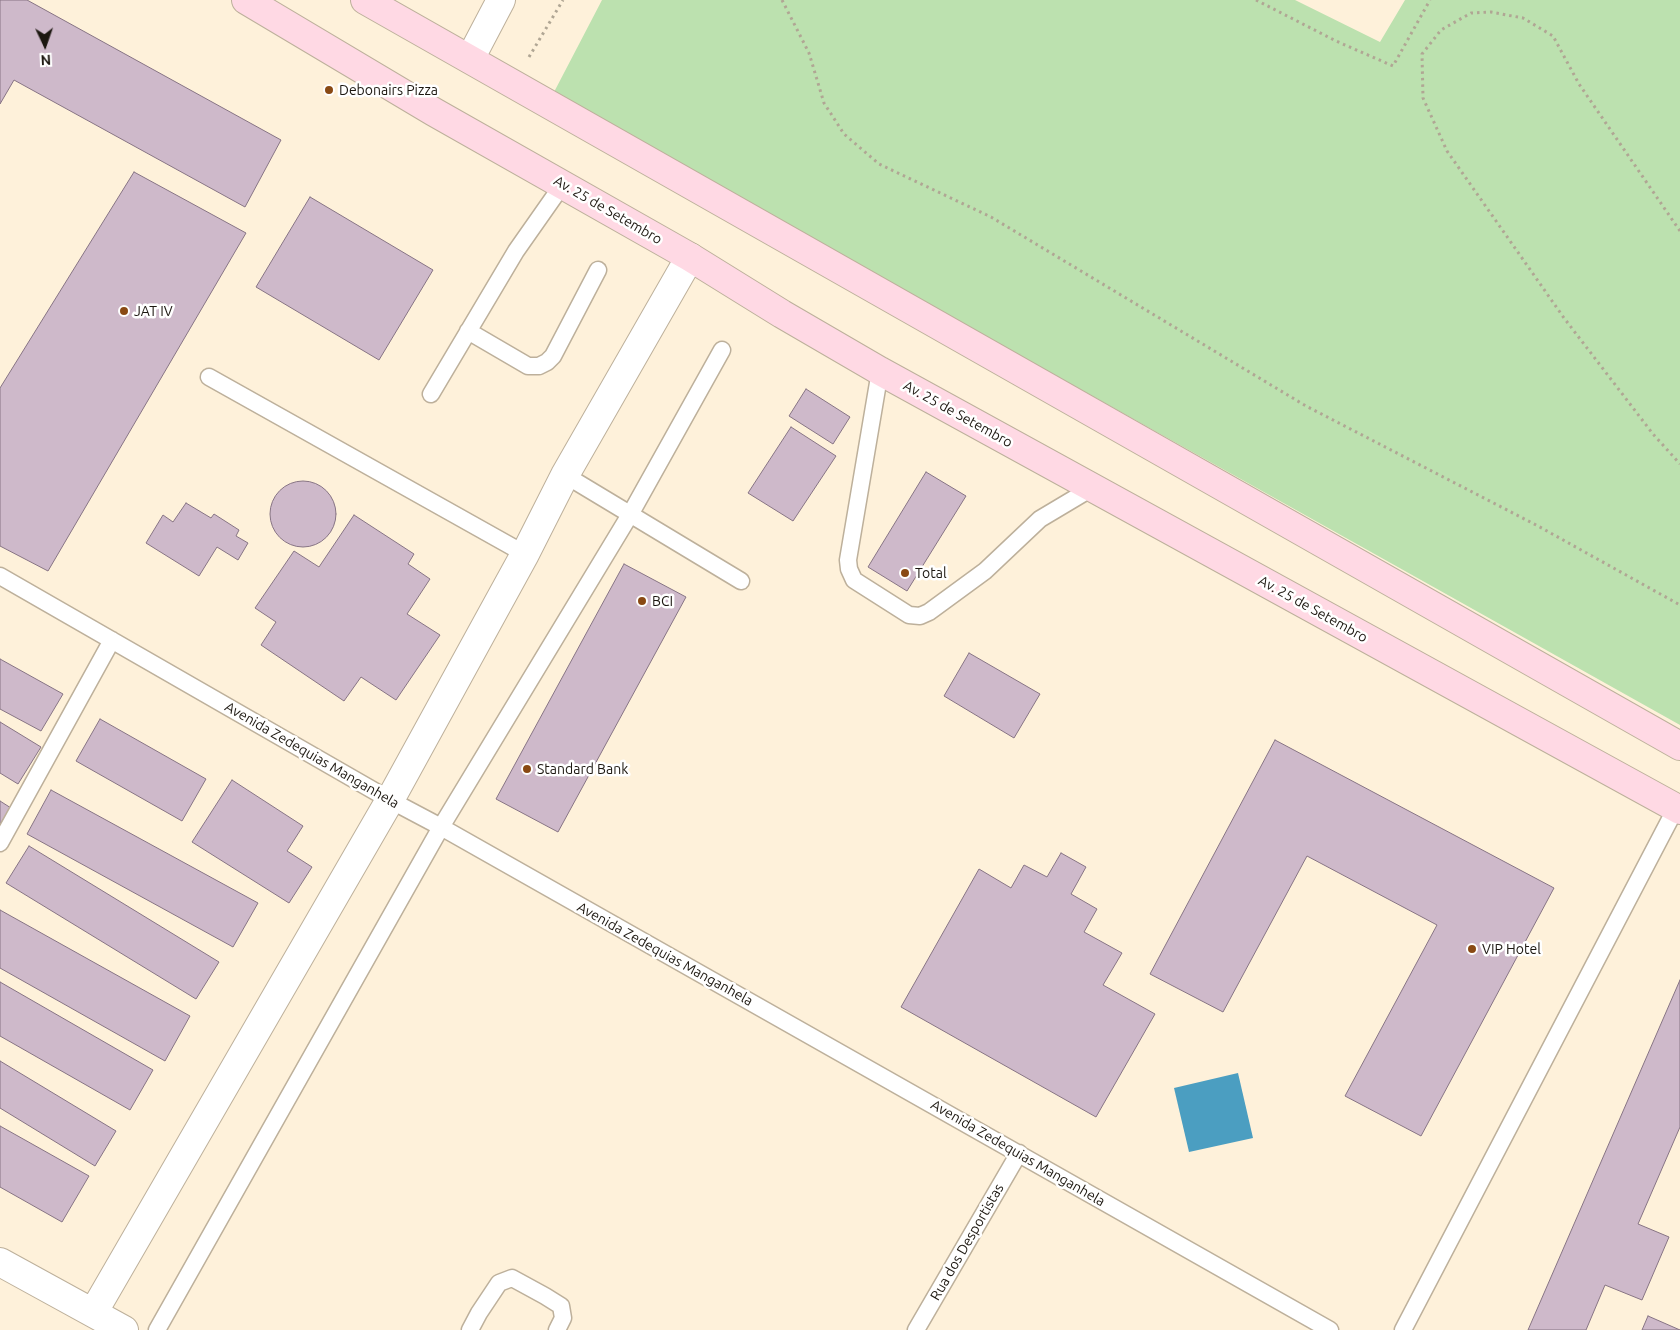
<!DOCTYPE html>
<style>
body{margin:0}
#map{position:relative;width:1680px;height:1330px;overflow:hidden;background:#fef1da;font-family:Ubuntu,sans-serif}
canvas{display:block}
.north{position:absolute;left:20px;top:20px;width:50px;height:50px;-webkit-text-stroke:4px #fff;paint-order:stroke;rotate:177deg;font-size:14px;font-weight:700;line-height:20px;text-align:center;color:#1c1710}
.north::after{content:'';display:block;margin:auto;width:18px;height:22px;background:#1c1710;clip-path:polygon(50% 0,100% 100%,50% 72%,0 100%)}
</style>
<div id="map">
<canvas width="1680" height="1330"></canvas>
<div class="north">N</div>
</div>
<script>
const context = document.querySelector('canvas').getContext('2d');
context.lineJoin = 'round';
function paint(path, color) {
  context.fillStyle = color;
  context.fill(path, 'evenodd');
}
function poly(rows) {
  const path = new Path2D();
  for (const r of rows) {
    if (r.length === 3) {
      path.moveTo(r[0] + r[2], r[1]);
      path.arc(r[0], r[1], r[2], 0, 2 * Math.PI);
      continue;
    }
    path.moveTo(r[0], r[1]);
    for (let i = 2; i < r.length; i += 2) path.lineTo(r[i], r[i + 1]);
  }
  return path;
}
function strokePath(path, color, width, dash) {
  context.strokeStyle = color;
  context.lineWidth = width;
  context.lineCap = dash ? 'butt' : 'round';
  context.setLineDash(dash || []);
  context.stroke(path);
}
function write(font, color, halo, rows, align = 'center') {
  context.font = font + ' Ubuntu,sans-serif';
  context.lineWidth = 5;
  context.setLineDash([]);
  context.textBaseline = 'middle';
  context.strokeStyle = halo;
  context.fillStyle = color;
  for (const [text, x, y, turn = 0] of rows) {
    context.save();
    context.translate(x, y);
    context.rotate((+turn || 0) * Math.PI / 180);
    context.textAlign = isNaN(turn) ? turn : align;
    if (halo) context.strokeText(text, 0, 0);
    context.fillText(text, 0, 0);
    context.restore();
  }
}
paint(poly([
 [602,0,1295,0,1380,42,1405,0,1680,0,1680,725,553,94]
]), '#bce1af');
paint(poly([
 [1238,1073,1253,1138,1189,1152,1174,1088]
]), '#4b9ec1');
const building = poly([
 [0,0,27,0,281,140,245,207,14,80,0,104,0,0],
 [134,172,246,233,48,571,0,546,0,388,134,172],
 [310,197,433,270,379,360,256,287,310,197],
 [806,389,850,417,833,444,789,416,806,389],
 [791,427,836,456,793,521,748,493,791,427],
 [926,472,966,496,907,591,868,567,926,472],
 [303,514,33],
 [186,503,211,518,214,514,239,530,236,536,248,543,238,560,217,547,199,576,146,543,163,515,173,522,186,503],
 [354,515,414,554,408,564,430,579,407,614,440,635,396,700,361,677,344,701,261,645,276,622,255,608,294,551,319,567,354,515],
 [624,564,686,597,558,832,496,799,624,564],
 [969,653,1040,694,1014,738,944,696,969,653],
 [0,659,63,694,41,731,0,709,0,659],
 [100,719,206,779,182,821,76,761,100,719],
 [0,722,41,747,18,784,0,773,0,722],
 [1275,740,1554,888,1421,1136,1345,1096,1437,925,1307,856,1223,1012,1150,974,1275,740],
 [232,780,303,826,287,851,312,867,289,903,192,842,232,780],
 [51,790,258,903,233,947,27,834,51,790],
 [0,801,11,808,0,824,0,801],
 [29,846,219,962,196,999,6,883,29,846],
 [1061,853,1086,867,1071,894,1097,909,1084,932,1122,953,1103,985,1155,1014,1096,1117,901,1007,979,869,1011,888,1024,865,1047,877,1061,853],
 [0,910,190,1016,165,1061,0,968,0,910],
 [1680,980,1680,1127,1638,1224,1669,1237,1642,1300,1605,1285,1586,1330,1528,1330,1680,980],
 [0,982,153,1070,130,1110,0,1036,0,982],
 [0,1061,116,1131,95,1166,0,1108,0,1061],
 [0,1126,89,1176,62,1222,0,1187,0,1126],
 [1648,1316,1680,1330,1642,1330,1648,1316]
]);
paint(building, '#ceb9ca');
strokePath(building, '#877484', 1);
const service = poly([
 [468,331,528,366,539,366,547,362,553,356,598,270],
 [880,371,848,560,849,569,854,580,909,615,920,616,929,612,985,571,1040,519,1092,488],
 [209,377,525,554],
 [431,394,516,251,563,184],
 [565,475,741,581],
 [0,576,390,800,441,827,1330,1330],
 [0,843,112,640],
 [157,1330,441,827,631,513,722,350],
 [470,1330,479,1313,499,1283,512,1278,545,1296,561,1306,563,1318,557,1330],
 [916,1330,1019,1153],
 [1403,1330,1676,808]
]);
const minor = poly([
 [470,59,501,0],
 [0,1262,124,1330],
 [93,1313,390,800,525,554,565,475,690,257]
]);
const secondary = poly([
 [246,0,434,112,690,257,782,314,880,371,1680,810],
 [365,0,1680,746]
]);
strokePath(service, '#bdb09b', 19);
strokePath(minor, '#bdb09b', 30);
strokePath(secondary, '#bdb09b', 30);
strokePath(poly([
 [782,0,809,53,824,103,844,134,879,164,991,217,1306,406,1538,526,1680,605],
 [1256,0,1336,41,1393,66,1430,0],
 [529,57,563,0],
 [1680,231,1579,84,1553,36,1523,18,1491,12,1471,13,1441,30,1422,54,1423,98,1447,151,1564,318,1653,434,1680,464]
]), '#b0a694', 3, [2.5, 4]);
strokePath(service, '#fff', 16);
strokePath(minor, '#fff', 28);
strokePath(secondary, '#ffd9e4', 28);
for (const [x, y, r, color] of [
 [329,90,5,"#894913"],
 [124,311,5,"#894913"],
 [905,573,5,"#894913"],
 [642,601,5,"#894913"],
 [527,769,5,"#894913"],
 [1472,949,5,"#894913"]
]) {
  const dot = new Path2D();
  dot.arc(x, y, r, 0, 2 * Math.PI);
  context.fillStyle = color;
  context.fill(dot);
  strokePath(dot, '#fff', 2);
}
write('14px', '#1c1710', '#fff', [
 ["Debonairs Pizza",339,90],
 ["JAT IV",134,311],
 ["Total",915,573],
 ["BCI",652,601],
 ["Standard Bank",537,769],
 ["VIP Hotel",1482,949]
], 'left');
write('14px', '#1c1710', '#fff', [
 ["Av. 25 de Setembro",608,210,30],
 ["Av. 25 de Setembro",958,414,29],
 ["Av. 25 de Setembro",1313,609,29],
 ["Avenida Zedequias Manganhela",312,755,30],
 ["Avenida Zedequias Manganhela",665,954,29],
 ["Avenida Zedequias Manganhela",1018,1153,30],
 ["Rua dos Desportistas",967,1242,-60]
]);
</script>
